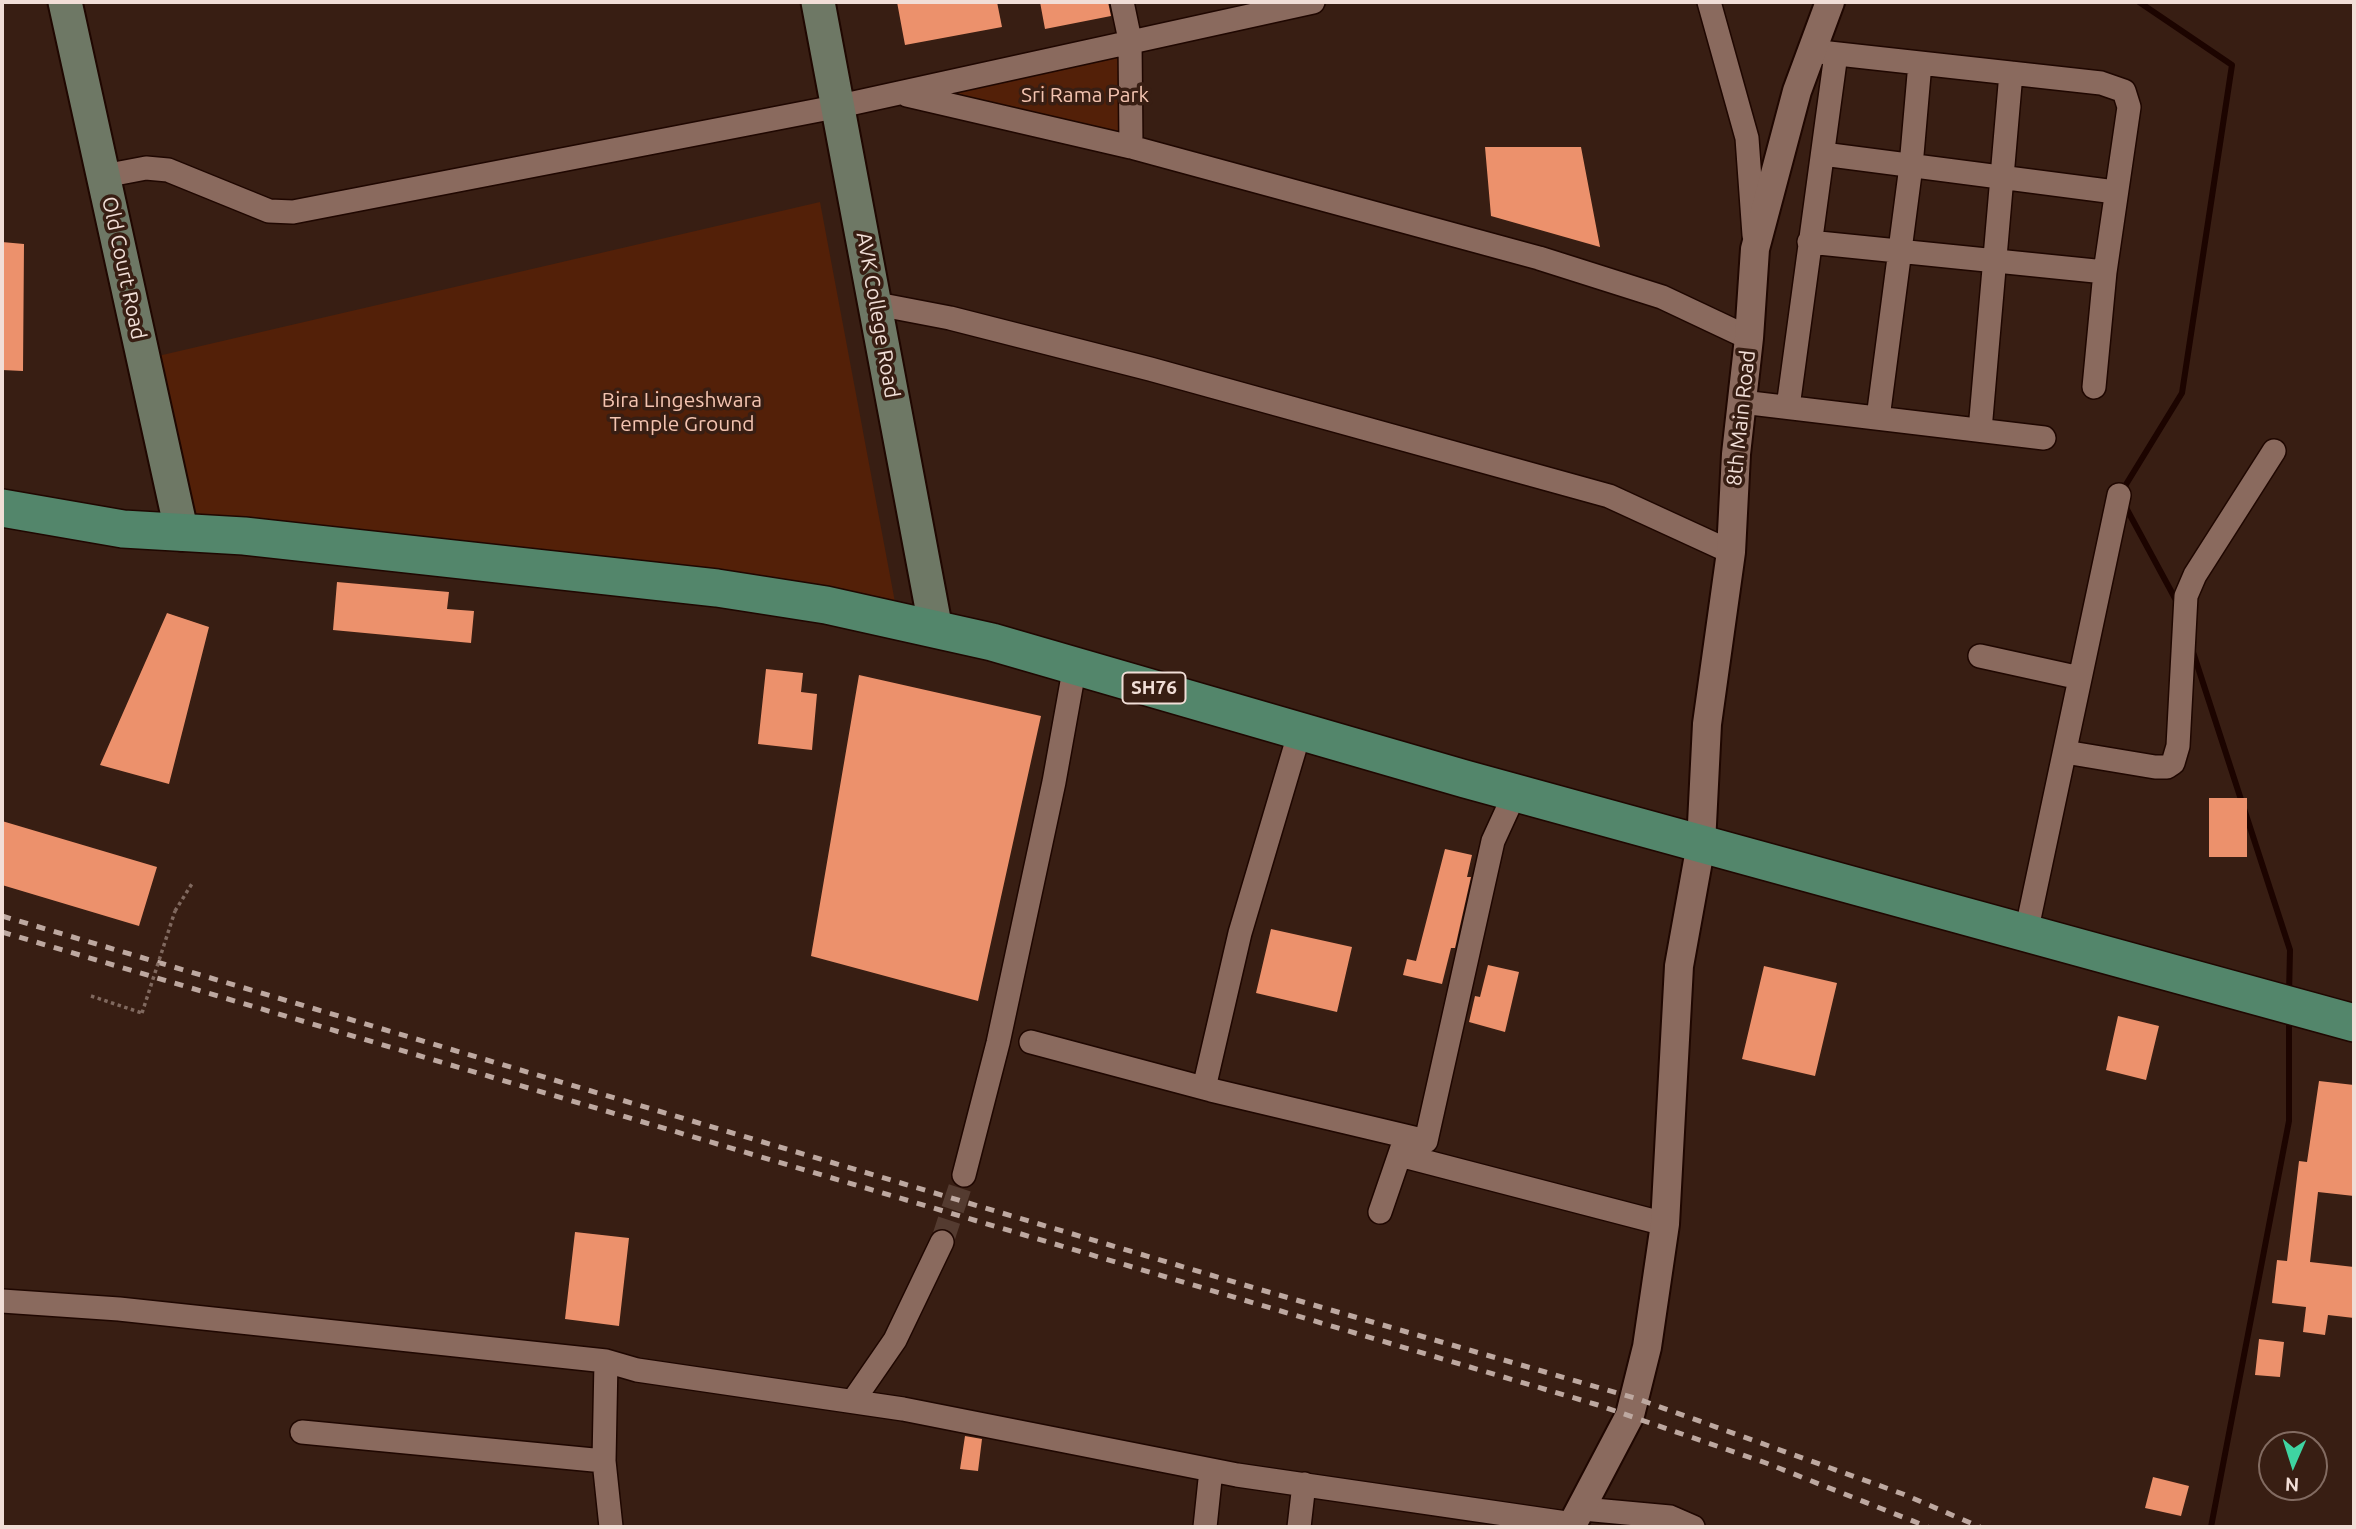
<!DOCTYPE html>
<style>
body{margin:0}
#map{position:relative;width:2356px;height:1529px;overflow:hidden;background:#381e13;font-family:Ubuntu,sans-serif}
canvas{display:block}
.frame{position:absolute;inset:0;border:4px solid #f1ded7;pointer-events:none}
.north{position:absolute;left:2258px;top:1431px;width:70px;height:70px;box-sizing:border-box;background:#381e13;border:2px solid #826b61;border-radius:50%;rotate:183deg;font-size:19px;font-weight:700;line-height:28px;text-align:center;color:#f1ded7}
.north::after{content:'';display:block;margin:auto;width:24px;height:32px;background:#3fd4a2;clip-path:polygon(50% 0,100% 100%,50% 72%,0 100%)}
</style>
<div id="map">
<canvas width="2356" height="1529"></canvas>
<div class="frame"></div>
<div class="north">N</div>
</div>
<script>
const context = document.querySelector('canvas').getContext('2d');
context.lineJoin = 'round';
function paint(path, color) {
  context.fillStyle = color;
  context.fill(path, 'evenodd');
}
function poly(rows) {
  const path = new Path2D();
  for (const r of rows) {
    path.moveTo(r[0], r[1]);
    for (let i = 2; i < r.length; i += 2) path.lineTo(r[i], r[i + 1]);
  }
  return path;
}
function strokePath(path, color, width, dash) {
  context.strokeStyle = color;
  context.lineWidth = width;
  context.lineCap = dash ? 'butt' : 'round';
  context.setLineDash(dash || []);
  context.stroke(path);
}
function write(font, color, halo, rows, align = 'center') {
  context.font = font + ' Ubuntu,sans-serif';
  context.lineWidth = 7;
  context.setLineDash([]);
  context.textBaseline = 'middle';
  context.strokeStyle = halo;
  context.fillStyle = color;
  for (const [text, x, y, turn = 0] of rows) {
    context.save();
    context.translate(x, y);
    context.rotate((+turn || 0) * Math.PI / 180);
    context.textAlign = isNaN(turn) ? turn : align;
    if (halo) context.strokeText(text, 0, 0);
    context.fillText(text, 0, 0);
    context.restore();
  }
}
paint(poly([
 [1121,49,1125,142,923,94],
 [820,202,897,613,193,527,158,356]
]), '#532008');
strokePath(poly([
 [2122,491,2182,393,2232,65,2139,2],
 [2124,504,2177,602],
 [2192,649,2290,950,2289,994],
 [2211,1527,2289,1121,2289,1019]
]), '#1c0400', 6);
paint(poly([
 [897,2,997,2,1002,27,905,45],
 [1040,2,1108,2,1111,16,1045,29],
 [1485,147,1581,147,1600,247,1491,216],
 [2,242,24,244,23,371,2,370],
 [337,582,449,592,447,609,474,611,471,643,333,630],
 [167,613,209,627,169,784,100,765],
 [766,669,803,673,801,692,817,694,812,750,758,744],
 [859,675,1041,716,978,1001,811,956],
 [2209,798,2247,798,2247,857,2209,857],
 [2,821,157,867,139,926,2,885],
 [1445,849,1472,855,1467,877,1471,877,1455,948,1451,948,1442,984,1403,975,1407,959,1416,961],
 [1271,929,1352,947,1337,1012,1256,993],
 [1488,965,1519,972,1505,1032,1469,1022,1475,996,1480,997],
 [1764,966,1837,983,1815,1076,1742,1059],
 [2118,1016,2159,1026,2146,1080,2106,1070],
 [2319,1081,2354,1085,2354,1196,2318,1192,2310,1262,2354,1267,2354,1318,2328,1315,2325,1335,2303,1332,2306,1307,2272,1303,2277,1260,2287,1261,2299,1161,2307,1162],
 [575,1232,629,1238,619,1326,565,1319],
 [2259,1339,2284,1342,2280,1377,2255,1375],
 [965,1436,982,1439,978,1471,960,1469],
 [2153,1477,2189,1486,2181,1516,2145,1508]
]), '#ec916c');
strokePath(poly([
 [942,1242,964,1175]
]), '#543b30', 23, [23, 11]);
const minor = poly([
 [1122,2,1130,40,1131,147],
 [1709,2,1747,138,1754,235],
 [1811,51,2101,83,2124,91,2129,107,2105,272,2094,387],
 [907,95,1131,147,1539,258,1662,297,1749,338],
 [1823,154,2115,192],
 [104,176,146,168,168,170,269,211,293,212,840,106,1313,2],
 [1809,242,2105,272],
 [877,304,950,318,1150,369,1609,496,1731,552],
 [1742,402,2044,438],
 [1788,407,1836,54],
 [1878,418,1911,166,1920,63],
 [1980,430,2011,73],
 [1980,656,2080,678],
 [2065,752,2155,767,2167,767,2173,763,2178,746,2186,596,2195,575,2274,451],
 [2026,933,2119,495],
 [1031,1042,1211,1090,1426,1141,1493,841,1515,793],
 [1204,1088,1240,933,1300,731],
 [1400,1155,1665,1224],
 [964,1175,998,1043,1054,782,1075,665],
 [1380,1212,1404,1142],
 [2,1301,119,1309,606,1361,637,1370,903,1409,1237,1475,1573,1524],
 [606,1361,604,1461,611,1527],
 [853,1401,895,1340,942,1242],
 [302,1432,604,1461],
 [1583,1509,1670,1517,1693,1527],
 [1205,1527,1211,1470],
 [1299,1527,1304,1484]
]);
const tertiary = poly([
 [1571,1527,1630,1415,1647,1347,1665,1224,1679,966,1701,844,1707,724,1731,552,1736,454,1749,338,1755,249,1797,91,1830,2]
]);
const secondary = poly([
 [65,2,182,534],
 [818,2,936,630]
]);
const primary = poly([
 [2,508,123,529,244,536,717,588,826,605,992,642,1465,779,2354,1023]
]);
strokePath(minor, '#1f0701', 26);
strokePath(tertiary, '#1f0701', 32);
strokePath(secondary, '#1f0701', 37);
strokePath(primary, '#1f0701', 40);
strokePath(poly([
 [175,911,193,882],
 [91,996,142,1013]
]), '#80695f', 3.5, [3.5, 3.5]);
strokePath(minor, '#8a6a5e', 23);
strokePath(tertiary, '#8a6a5e', 28);
strokePath(secondary, '#6e7865', 33);
strokePath(primary, '#53866b', 37);
strokePath(poly([
 [2,916,1241,1284,1635,1398,1903,1494,1980,1527],
 [2,932,1598,1405,1766,1463,1928,1527]
]), '#bda8a0', 5, [9, 9]);
strokePath(poly([
 [142,1013,175,911]
]), '#80695f', 3.5, [3.5, 3.5]);
for (const [x, y, w] of [
 [1154,688,63]
]) {
  const box = new Path2D();
  box.roundRect(x - w / 2, y - 15.5, w, 31, 5);
  context.fillStyle = '#381e13';
  context.fill(box);
  strokePath(box, '#f1ded7', 2);
}
write('bold 19px', '#f1ded7', null, [
 ["SH76",1154,688]
]);
write('21px', '#f4c4b1', '#381e13', [
 ["Sri Rama Park",1085,95],
 ["Bira Lingeshwara",682,400],
 ["Temple Ground",682,424]
]);
write('21px', '#f1ded7', '#381e13', [
 ["Old Court Road",124,268,78],
 ["AVK College Road",878,315,80],
 ["8th Main Road",1741,418,-84]
]);
</script>
